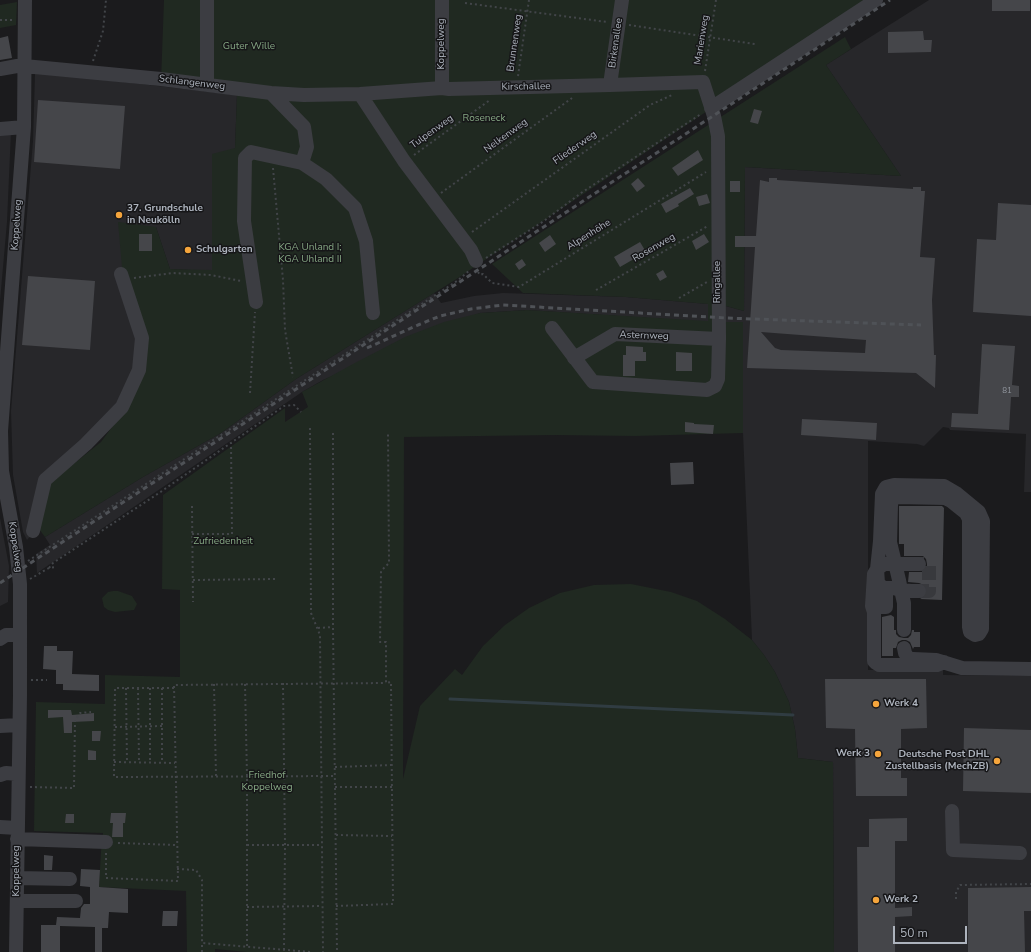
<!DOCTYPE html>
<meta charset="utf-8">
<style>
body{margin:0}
#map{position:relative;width:1031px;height:952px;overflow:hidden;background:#1b1b1d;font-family:"Nunito Sans",sans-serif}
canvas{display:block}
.scale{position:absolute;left:893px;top:926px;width:74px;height:18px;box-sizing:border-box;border:2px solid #adb3bd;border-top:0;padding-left:5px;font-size:12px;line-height:14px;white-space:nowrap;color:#adb3bd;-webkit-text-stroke:3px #161618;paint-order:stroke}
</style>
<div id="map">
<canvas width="1031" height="952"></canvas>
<div class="scale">50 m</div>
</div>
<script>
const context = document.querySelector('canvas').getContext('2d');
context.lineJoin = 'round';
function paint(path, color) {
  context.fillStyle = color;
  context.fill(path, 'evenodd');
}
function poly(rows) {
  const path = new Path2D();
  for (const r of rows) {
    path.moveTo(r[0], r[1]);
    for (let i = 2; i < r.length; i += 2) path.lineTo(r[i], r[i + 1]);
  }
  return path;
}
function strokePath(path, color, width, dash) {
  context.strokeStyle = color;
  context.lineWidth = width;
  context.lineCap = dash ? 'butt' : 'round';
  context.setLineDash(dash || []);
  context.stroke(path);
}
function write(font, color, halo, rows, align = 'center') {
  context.font = font + ' "Nunito Sans",sans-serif';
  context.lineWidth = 3;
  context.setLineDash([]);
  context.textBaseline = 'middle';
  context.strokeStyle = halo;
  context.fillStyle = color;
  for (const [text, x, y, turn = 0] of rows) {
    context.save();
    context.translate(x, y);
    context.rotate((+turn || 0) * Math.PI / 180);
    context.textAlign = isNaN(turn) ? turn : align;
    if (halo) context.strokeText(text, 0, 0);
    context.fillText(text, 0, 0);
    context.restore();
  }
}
paint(poly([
 [929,0,1031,0,1031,492,1024,492,1026,434,950,430,949,428,943,427,924,446,917,444,868,441,868,670,943,670,943,675,1030,676,1031,651,1031,952,834,952,833,762,798,758,795,729,789,702,775,672,764,655,752,640,743,433,743,323,726,322,726,306,744,311,745,167,901,176,826,65],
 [35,74,52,74,237,95,235,148,212,271,170,269,156,227,142,338,122,407,86,444,33,533,27,540,23,532,13,475,11,411,33,141],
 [11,131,7,222,0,301,0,133],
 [434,293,441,303,474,296,503,293,626,297,709,304,708,322,527,310,480,313,323,380,302,392,37,573,36,554,50,545,45,537,143,477,221,433,296,379],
 [0,518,9,566,8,602,0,606]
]), '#27272a');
paint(poly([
 [164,0,873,0,455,280,296,379,221,433,143,477,45,537,39,529,47,485,101,442,126,408,143,367,123,278,118,222,156,227,170,269,212,270,212,154,235,148,237,95,161,81],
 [17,2,16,25,0,28,0,5],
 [845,37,851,49,826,65,901,176,745,167,744,311,726,306,726,322,743,322,743,433,635,436,554,435,404,437,403,779,420,706,455,669,462,675,483,646,505,625,529,608,560,593,594,585,631,584,671,592,697,601,725,619,752,640,764,655,775,672,789,702,795,729,798,758,833,762,834,952,247,952,215,949,215,952,187,952,186,891,99,887,101,851,103,833,34,831,36,702,105,704,105,675,180,677,180,590,162,589,163,495,285,408,285,422,308,407,302,392,353,364,405,337,444,322,480,313,527,310,708,321,708,304,626,297,523,293,492,264],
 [113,591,118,591,132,596,137,604,134,610,115,612,108,610,104,607,102,598,108,592]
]), '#202921');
strokePath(poly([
 [450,699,793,715]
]), '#303c42', 3);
paint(poly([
 [992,0,1030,0,1030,11,992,11],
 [923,31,924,40,932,40,931,52,888,53,888,32],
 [8,36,12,58,0,60,0,38],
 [38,100,125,106,120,169,34,162],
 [754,109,762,111,758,124,750,122],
 [698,150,703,160,678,176,672,168],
 [638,178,645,186,637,192,631,184],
 [769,178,777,178,777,180,913,189,913,187,921,187,921,191,925,191,920,257,935,258,932,300,934,355,936,355,935,388,916,373,747,368,755,247,735,247,735,236,756,236,760,180,769,182],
 [761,332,866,340,865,353,781,350,775,348],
 [730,181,740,181,740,192,730,192],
 [690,188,694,194,678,204,679,206,666,213,661,204],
 [707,194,710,203,699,206,696,197],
 [998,203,1031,205,1031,316,973,312,977,239,996,240],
 [139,234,152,234,152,251,139,251],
 [704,234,709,242,696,250,692,241],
 [550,235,556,244,545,252,539,243],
 [640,242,646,252,620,267,614,257],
 [522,259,526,265,519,270,515,264],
 [663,270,667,277,660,281,656,274],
 [28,276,95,281,90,350,22,345],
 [982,344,1015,346,1012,385,1019,386,1019,397,1011,397,1009,430,951,427,952,413,978,414],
 [626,346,643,347,643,352,646,352,646,361,635,361,635,376,623,376,623,355,626,355],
 [676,352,692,353,692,371,676,371],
 [802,419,877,423,876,440,801,435],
 [685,422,694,423,694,424,714,425,713,434,685,432],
 [693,462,694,484,671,485,670,463],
 [899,506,942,506,944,508,942,600,920,599,927,595,927,591,926,586,919,583,908,582,909,572,923,572,927,568,927,564,926,559,923,556,904,556,904,544,899,544],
 [891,615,894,617,894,630,896,630,896,634,899,637,904,638,908,638,911,635,912,630,914,630,914,632,920,632,920,647,914,647,913,649,910,642,906,640,902,640,898,642,896,648,893,648,893,656,882,656,882,617],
 [44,646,57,646,57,651,73,651,72,674,99,675,99,691,63,690,63,684,56,684,56,670,43,669],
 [825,679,926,679,927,728,901,729,901,778,907,778,907,796,856,796,855,729,826,728],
 [48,710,71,710,72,715,94,713,94,721,72,722,72,733,64,733,63,717,48,718],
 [964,728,1031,730,1031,793,963,791],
 [92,731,101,731,100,741,92,741],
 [88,750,96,751,96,760,88,760],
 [111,813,126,813,125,823,123,823,123,837,112,837,113,823,110,823],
 [66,814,74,814,74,823,65,823],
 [907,818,907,841,895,841,895,908,912,907,912,916,895,917,895,952,858,952,857,847,869,847,869,819],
 [44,855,53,856,52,870,44,870],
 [81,869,100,870,99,887,128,889,128,913,109,912,108,928,102,928,102,952,95,952,95,927,60,926,60,952,41,952,41,925,56,925,57,917,80,918,81,908,84,904,90,904,90,887,80,886],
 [1031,887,1031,911,1024,911,1025,952,968,952,968,888],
 [163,911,178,911,177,926,162,926]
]), '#45464a');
strokePath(poly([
 [919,591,929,591,929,564,919,564]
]), '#38393d', 14, [14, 7]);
strokePath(poly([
 [465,3,607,22],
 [0,20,14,20],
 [629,25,755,44],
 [93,61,103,31,106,0],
 [705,71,716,0],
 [518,76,529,0],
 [414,155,490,100],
 [273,168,283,280,285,330,293,377],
 [441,193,572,98],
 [472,232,650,105,672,95],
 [486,258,544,221,581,193,701,114],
 [478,272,480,275,483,274,492,283,519,287,706,172],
 [134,278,173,273,211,275,241,281],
 [596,290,708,226],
 [679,298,707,282],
 [250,393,255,312],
 [310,428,311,613,320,635,323,952],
 [333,433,333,627,337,952],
 [192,506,193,602],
 [192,534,232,534,231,443],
 [28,561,457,281,470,270],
 [49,568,53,563,159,493,284,406,294,405,301,412],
 [30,579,49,568,56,567],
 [193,580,278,579],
 [318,628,333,627],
 [31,680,47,680],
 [283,683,285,845,284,949],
 [214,684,216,776],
 [245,684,247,776,247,946],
 [126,688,127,762],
 [138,688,139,762],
 [150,688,150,762],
 [162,688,162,762],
 [174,688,115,688,114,777,335,776],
 [115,727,162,726],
 [114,762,175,763],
 [335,767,392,765],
 [30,787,74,788,75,720,80,713,91,712],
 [335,787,392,787],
 [336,835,392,836],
 [118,843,176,845],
 [247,845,322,845],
 [106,853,106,878,178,881,174,685,386,683],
 [177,869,196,870,202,880,202,943,311,952],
 [956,899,956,892,960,885,1031,884],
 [336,906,393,904,391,682,386,683,386,642,380,642,381,571,389,563,388,433],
 [247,907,322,906],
 [202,952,202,943]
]), '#424549', 2, [2, 3]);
strokePath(poly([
 [207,0,207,85],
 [0,69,17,66,24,66,161,79,271,93,304,95,360,94,442,88,449,89,610,85,703,82,714,116,718,136,719,339,718,379,715,386,707,390,593,382,552,328],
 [610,85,622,0],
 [442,88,442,0],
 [360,94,404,161,471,250,476,261],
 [711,108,876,0],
 [0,129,24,127],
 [302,163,326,179,355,208,366,241,373,313],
 [256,302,244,221,245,158,251,152,302,163,307,147,304,127,271,93],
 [574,358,615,334,719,339],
 [33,531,45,480,86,444,122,407,139,370,142,338,121,274],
 [919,564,884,564,877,569,874,574,872,606,874,612,874,661,876,663,879,665,937,665,944,662],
 [874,612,878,607,886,607,886,588],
 [904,630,904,603,901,590,899,580,895,563,890,542,891,505,892,500,895,497,898,497,945,498,951,501,966,513,969,519,969,627,970,632,975,635,979,634,982,629,983,521,979,512,956,493,944,486,894,485,886,487,882,494,880,541,877,569,878,583,883,588,893,588,901,590,911,591,919,591],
 [0,639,6,635,20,635],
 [904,648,905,653,908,658,913,659,936,660,962,668,1031,669],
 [0,726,19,725],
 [0,775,6,773,18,774],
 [952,811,953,850,1020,853],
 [0,827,17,828],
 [17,839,106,842],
 [17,878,70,879],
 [17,901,76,901],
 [16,952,20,695,20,584,16,547,2,471,1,431,24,127,25,0]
]), '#3c3d42', 14);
strokePath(poly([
 [367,348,418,325,440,316,471,309,503,305,726,318,921,325],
 [0,583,890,0]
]), '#4f5257', 3, [5, 4]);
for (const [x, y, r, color] of [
 [119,215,4,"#f5a53c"],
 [188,250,4,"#f5a53c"],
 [876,704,4,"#f5a53c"],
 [878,754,4,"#f5a53c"],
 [997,761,4,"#f5a53c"],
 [876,900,4,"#f5a53c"]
]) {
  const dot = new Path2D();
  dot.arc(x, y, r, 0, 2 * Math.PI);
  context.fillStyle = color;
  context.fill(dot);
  strokePath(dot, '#161618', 1.5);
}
write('8px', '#9398a0', null, [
 ["81",1007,391]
]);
write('10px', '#adb3bd', '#161618', [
 ["Marienweg",702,40,-81],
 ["Brunnenweg",515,43,-82],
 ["Birkenallee",616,43,-82],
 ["Koppelweg",442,44,-90],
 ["Schlangenweg",192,83,7],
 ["Kirschallee",526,87,-1],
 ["Tulpenweg",432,132,-36],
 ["Nelkenweg",506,136,-36],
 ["Fliederweg",575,148,-35],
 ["Koppelweg",17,225,-86],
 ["Alpenhöhe",589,235,-32],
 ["Rosenweg",654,248,-30],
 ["Ringallee",718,282,-90],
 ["Asternweg",644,336,2],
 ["Koppelweg",15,547,82],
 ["Koppelweg",17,871,-90]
]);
write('10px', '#86a884', '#161618', [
 ["Guter Wille",249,47],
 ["Roseneck",484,119],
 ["KGA Unland I;",310,248],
 ["KGA Uhland II",310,260],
 ["Zufriedenheit",223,542],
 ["Friedhof",267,776],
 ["Koppelweg",267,788]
]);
write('bold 10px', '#adb3bd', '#161618', [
 ["37. Grundschule",127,209],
 ["in Neukölln",127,221],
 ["Schulgarten",196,250],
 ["Werk 4",884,704],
 ["Werk 3",870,754,"right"],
 ["Deutsche Post DHL",989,755,"right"],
 ["Zustellbasis (MechZB)",989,767,"right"],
 ["Werk 2",884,900]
], 'left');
</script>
